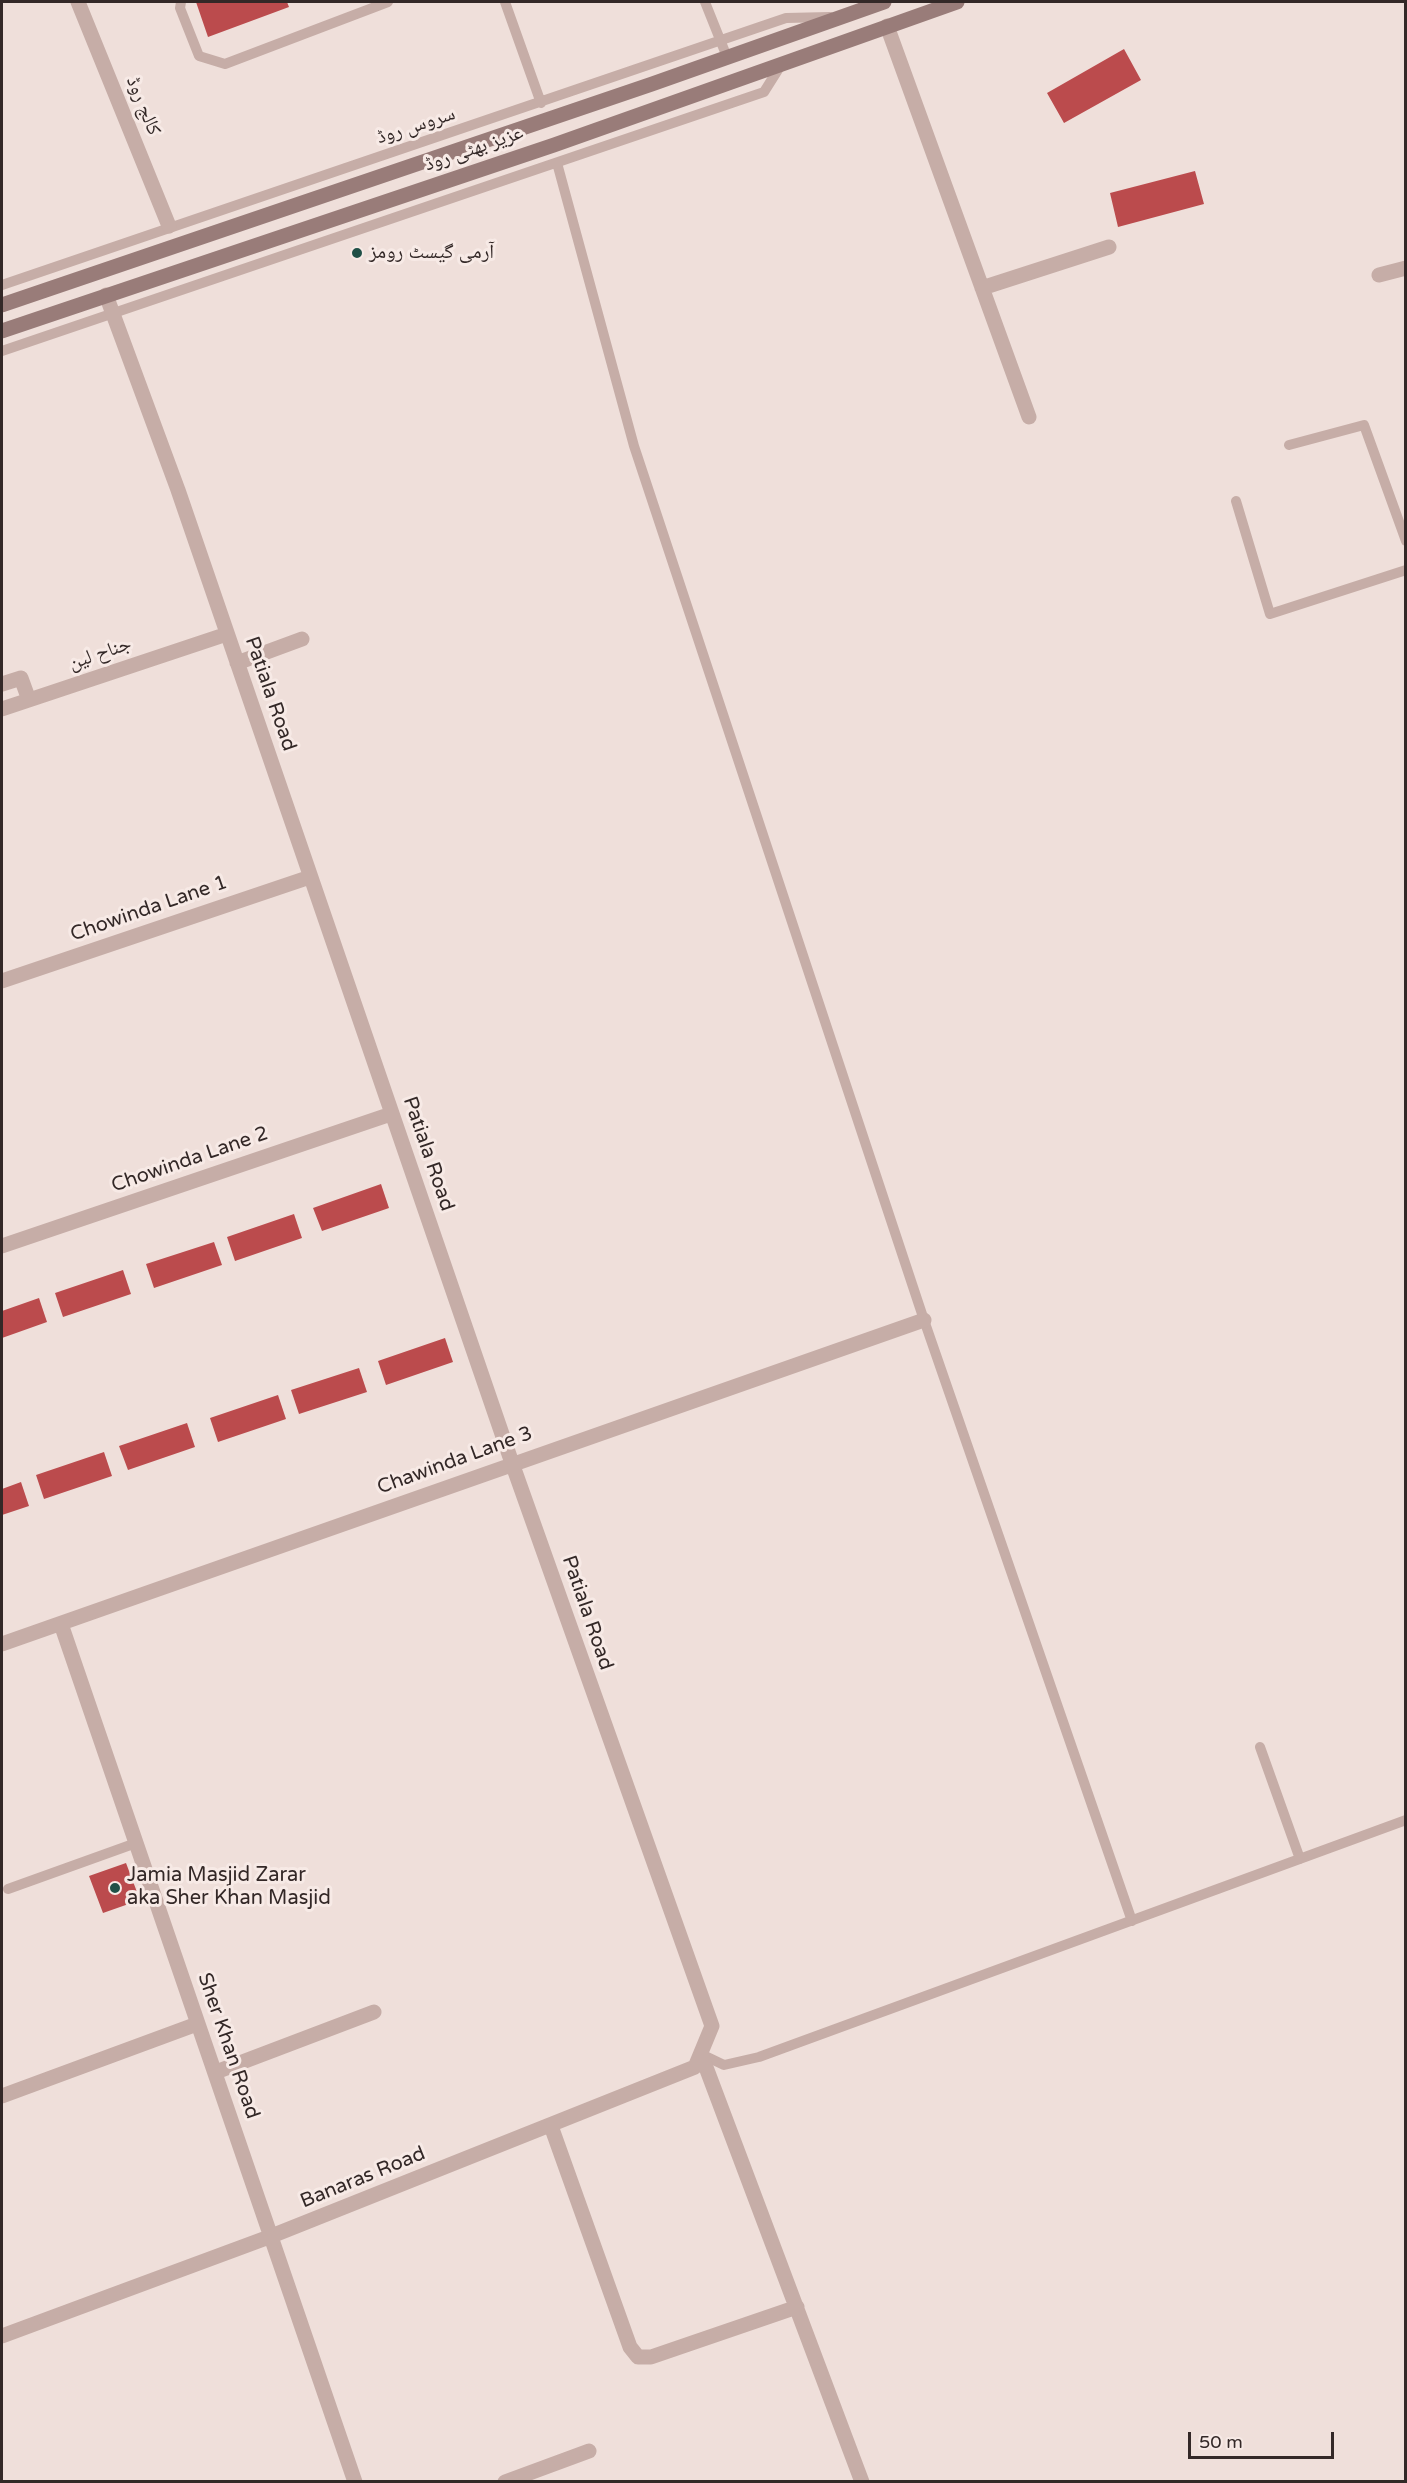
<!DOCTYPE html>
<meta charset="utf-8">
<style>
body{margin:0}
#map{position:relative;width:1407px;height:2483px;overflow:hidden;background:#efdfda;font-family:"Varela Round",sans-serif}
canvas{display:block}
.frame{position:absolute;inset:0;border:3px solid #332827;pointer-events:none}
.scale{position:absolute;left:1188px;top:2432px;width:146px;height:27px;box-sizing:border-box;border:3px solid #332827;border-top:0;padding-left:8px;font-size:18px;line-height:21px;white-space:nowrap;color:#332827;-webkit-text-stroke:4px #f7eae6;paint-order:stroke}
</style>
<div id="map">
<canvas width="1407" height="2483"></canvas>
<div class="frame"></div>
<div class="scale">50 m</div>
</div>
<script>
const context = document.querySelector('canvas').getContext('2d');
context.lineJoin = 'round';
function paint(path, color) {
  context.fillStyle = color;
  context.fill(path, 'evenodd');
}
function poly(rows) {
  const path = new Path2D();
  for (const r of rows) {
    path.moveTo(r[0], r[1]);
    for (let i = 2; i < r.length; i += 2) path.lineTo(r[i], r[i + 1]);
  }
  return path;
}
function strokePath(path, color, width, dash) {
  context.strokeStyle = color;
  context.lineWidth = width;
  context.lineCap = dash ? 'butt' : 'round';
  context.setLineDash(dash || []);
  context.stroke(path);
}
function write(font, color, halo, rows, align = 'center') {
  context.font = font + ' "Varela Round","Noto Naskh Arabic",sans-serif';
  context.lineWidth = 6;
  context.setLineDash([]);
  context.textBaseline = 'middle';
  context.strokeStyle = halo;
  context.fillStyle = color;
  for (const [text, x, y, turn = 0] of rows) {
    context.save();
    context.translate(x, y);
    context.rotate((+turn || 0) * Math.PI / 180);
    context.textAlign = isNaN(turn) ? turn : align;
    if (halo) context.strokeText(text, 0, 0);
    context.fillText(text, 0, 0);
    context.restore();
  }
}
paint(poly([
 [196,2,287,2,289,7,208,37],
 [1124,49,1141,80,1064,123,1047,93],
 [1195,171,1204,204,1118,227,1110,193],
 [381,1184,389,1208,322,1231,313,1208],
 [294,1214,302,1238,235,1261,227,1237],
 [214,1242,222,1265,154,1288,146,1264],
 [123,1270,131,1294,63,1317,55,1293],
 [39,1298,47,1322,2,1338,2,1311],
 [445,1338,453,1362,386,1385,378,1361],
 [359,1368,367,1392,299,1414,291,1390],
 [278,1395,286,1419,218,1442,210,1418],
 [187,1423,195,1447,128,1470,119,1446],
 [104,1452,112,1476,44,1499,36,1475],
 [21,1482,29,1506,2,1515,2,1489],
 [126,1863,140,1900,103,1913,89,1876]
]), '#bb4b4d');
strokePath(poly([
 [181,2,180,8,199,56,225,64,388,2],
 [505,2,541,103],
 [705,2,727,57],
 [557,163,634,446,924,1320,1132,1921],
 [2,285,786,18,830,17],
 [2,351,764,92,781,65],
 [1289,445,1364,425,1406,541],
 [1236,501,1270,614,1406,570],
 [1260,1747,1300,1859],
 [8,1889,136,1843],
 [701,2054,724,2065,759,2057,1406,1820]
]), '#c6ada7', 10);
strokePath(poly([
 [78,2,169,226],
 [887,26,1029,417],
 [1379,275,1406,268],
 [982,288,1109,247],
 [237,663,302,639],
 [2,684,21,678,29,700,227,634],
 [2,709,29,700],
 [2,981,310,877],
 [2,1246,391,1114],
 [61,1624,355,2482],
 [2,1644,924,1320],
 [701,2054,862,2482],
 [216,2072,374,2012],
 [2,2096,197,2024],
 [551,2126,630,2347,638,2357,651,2357,797,2307],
 [2,2336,269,2237,695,2067,712,2026,512,1463,178,490,106,295],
 [505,2482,589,2451]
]), '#c6ada7', 15);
strokePath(poly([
 [2,305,652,84,884,2],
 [2,331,554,145,957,2]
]), '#997c79', 15);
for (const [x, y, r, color] of [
 [357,253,6,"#205047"],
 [115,1888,6,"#205047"]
]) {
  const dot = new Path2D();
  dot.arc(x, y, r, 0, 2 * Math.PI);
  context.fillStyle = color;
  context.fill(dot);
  strokePath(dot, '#f7eae6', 2);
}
write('20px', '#332827', '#f7eae6', [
 ["کالج روڈ",143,106,68],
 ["سروس روڈ",416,126,-18],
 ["عزیز بھٹی روڈ",474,149,-19],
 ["جناح لین",100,654,-19],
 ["Patiala Road",270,694,71],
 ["Chowinda Lane 1",149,909,-19],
 ["Patiala Road",428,1154,71],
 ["Chowinda Lane 2",190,1160,-19],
 ["Chawinda Lane 3",455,1461,-20],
 ["Patiala Road",587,1613,71],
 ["Sher Khan Road",228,2046,71],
 ["Banaras Road",363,2178,-22]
]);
write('20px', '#332827', '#f7eae6', [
 ["آرمی گیسٹ رومز",369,253],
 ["Jamia Masjid Zarar",127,1876],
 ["aka Sher Khan Masjid",127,1899]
], 'left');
</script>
